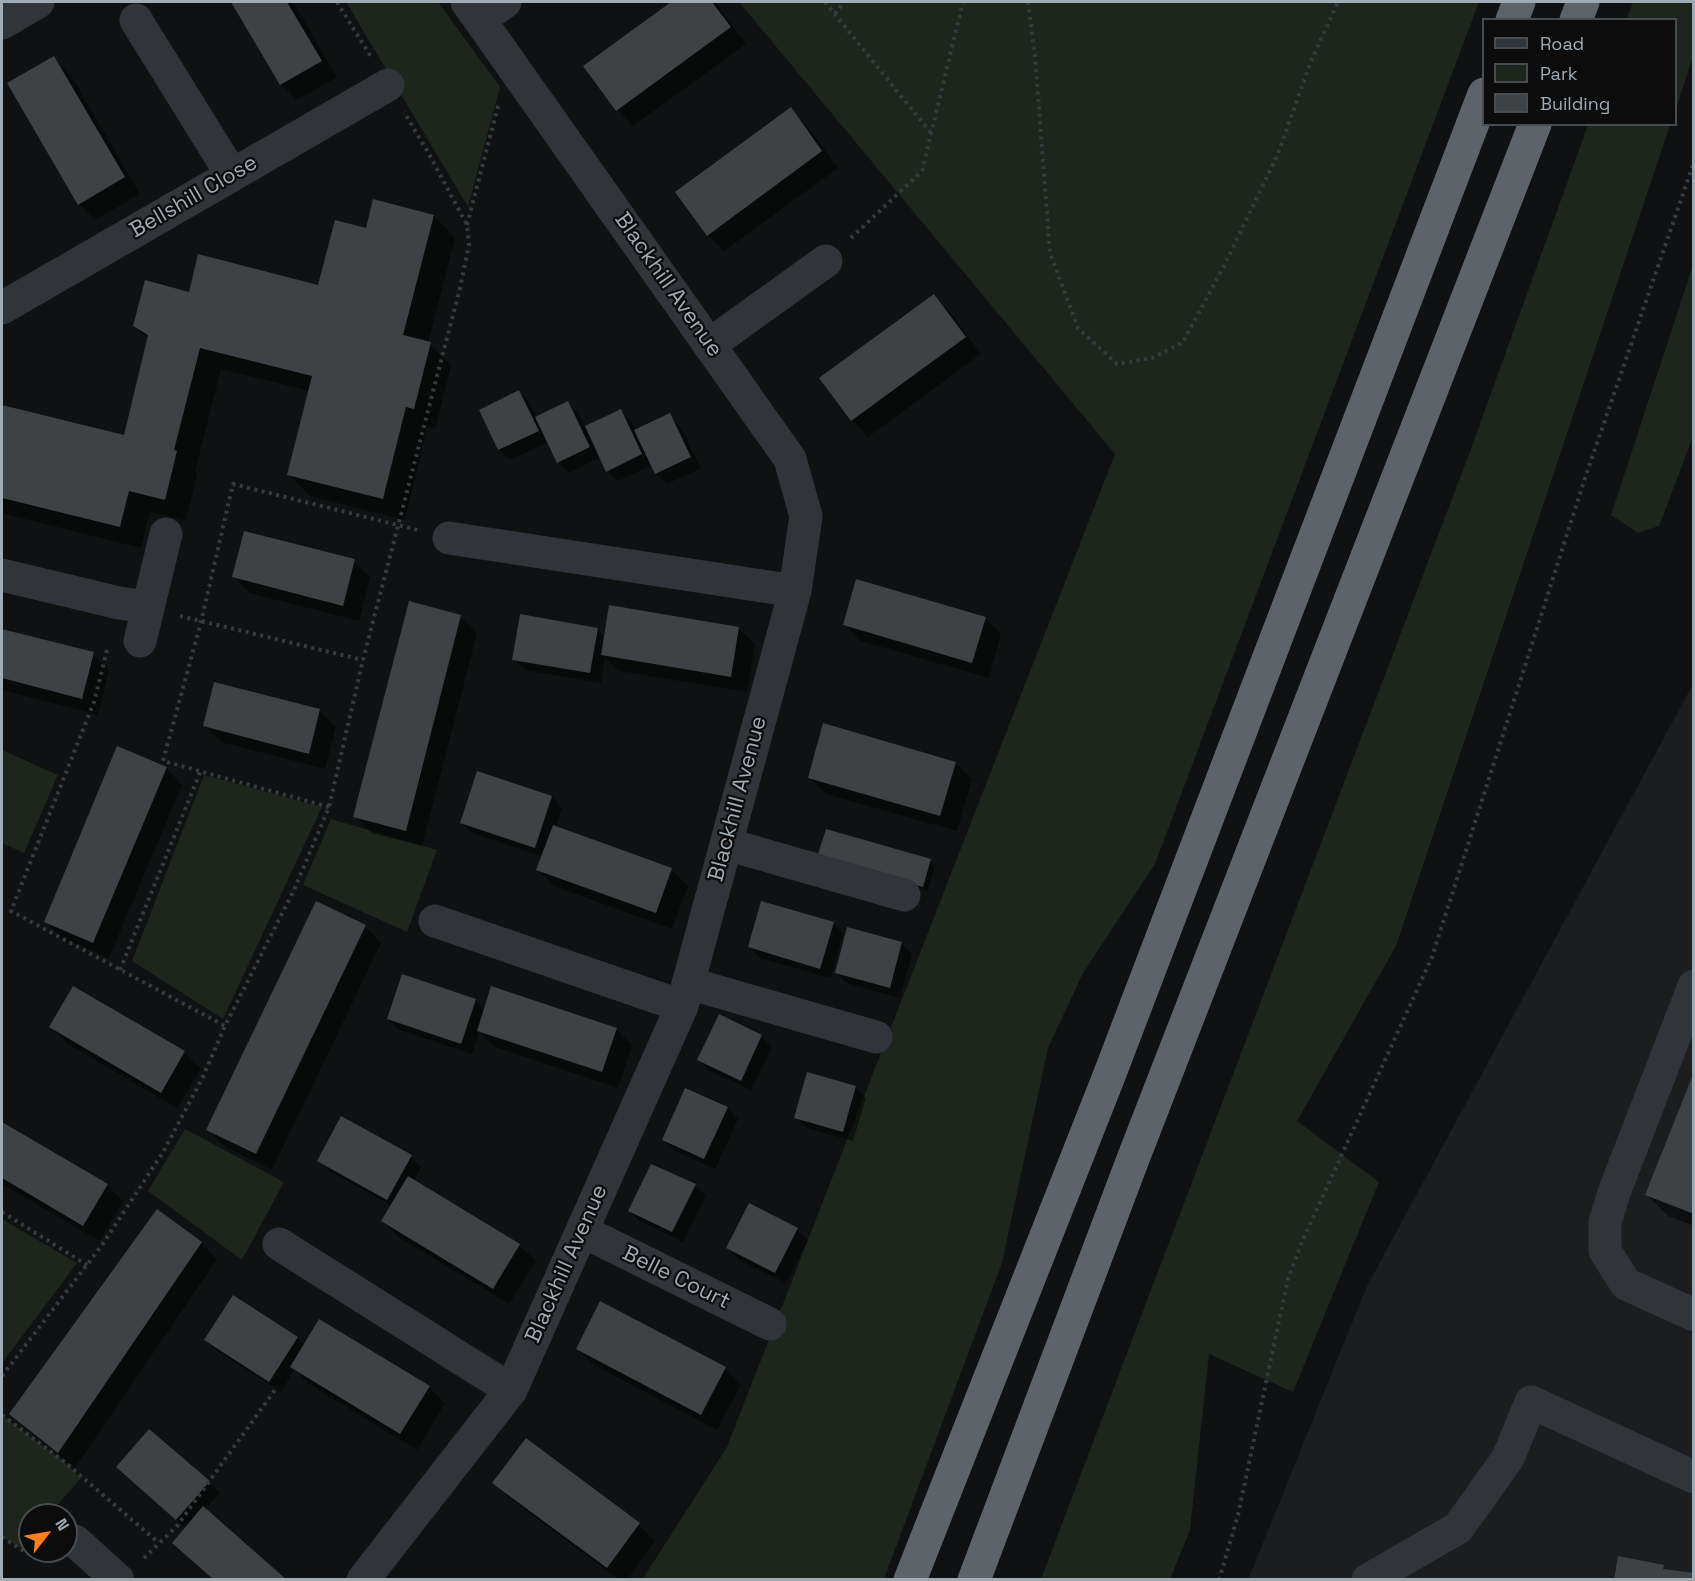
<!DOCTYPE html>
<style>
body{margin:0}
#map{position:relative;width:1695px;height:1581px;overflow:hidden;background:#101112;font-family:"Space Grotesk",sans-serif}
canvas{display:block}
.frame{position:absolute;inset:0;border:3px solid #a0abb4;pointer-events:none}
.legend{position:absolute;left:1482px;top:18px;width:195px;height:108px;box-sizing:border-box;background:#0c0c0d;border:2px solid #474c50;margin:0;padding:8px 10px;list-style:none;font-size:18px;color:#a0abb4}
.legend li{display:flex;align-items:center;gap:12px;height:30px}
.legend b{width:30px;border:2px solid #474c50}
.north{position:absolute;left:18px;top:1503px;width:60px;height:60px;box-sizing:border-box;background:#0c0c0d;border:2px solid #474c50;border-radius:50%;rotate:59deg;font-size:16px;font-weight:700;line-height:24px;text-align:center;color:#a0abb4}
.north::after{content:'';display:block;margin:auto;width:21px;height:27px;background:#ff7f1c;clip-path:polygon(50% 0,100% 100%,50% 72%,0 100%)}
</style>
<div id="map">
<canvas width="1695" height="1581"></canvas>
<div class="frame"></div>
<ul class="legend">
<li><b style="height:8px;background:#313438"></b>Road</li>
<li><b style="height:16px;background:#1d251d"></b>Park</li>
<li><b style="height:16px;background:#3e4245"></b>Building</li>
</ul>
<div class="north">N</div>
</div>
<script>
const context = document.querySelector('canvas').getContext('2d');
context.lineJoin = 'round';
function paint(path, color) {
  context.fillStyle = color;
  context.fill(path, 'evenodd');
}
function poly(rows) {
  const path = new Path2D();
  for (const r of rows) {
    path.moveTo(r[0], r[1]);
    for (let i = 2; i < r.length; i += 2) path.lineTo(r[i], r[i + 1]);
  }
  return path;
}
function strokePath(path, color, width, dash) {
  context.strokeStyle = color;
  context.lineWidth = width;
  context.lineCap = dash ? 'butt' : 'round';
  context.setLineDash(dash || []);
  context.stroke(path);
}
function write(font, color, halo, rows, align = 'center') {
  context.font = font + ' "Space Grotesk",sans-serif';
  context.lineWidth = 4.5;
  context.setLineDash([]);
  context.textBaseline = 'middle';
  context.strokeStyle = halo;
  context.fillStyle = color;
  for (const [text, x, y, turn = 0] of rows) {
    context.save();
    context.translate(x, y);
    context.rotate((+turn || 0) * Math.PI / 180);
    context.textAlign = isNaN(turn) ? turn : align;
    if (halo) context.strokeText(text, 0, 0);
    context.fillText(text, 0, 0);
    context.restore();
  }
}
paint(poly([
 [1693,684,1693,1579,1248,1580,1367,1286]
]), '#1c1d1f');
paint(poly([
 [346,2,438,2,500,87,468,207],
 [739,2,1479,2,1155,864,1083,973,1048,1048,1002,1263,884,1579,642,1580,727,1447,1115,454],
 [1633,2,1693,2,1693,56,1676,109,1676,20,1627,19],
 [1588,125,1670,125,1396,946,1297,1121,1379,1182,1293,1392,1209,1354,1190,1530,1170,1579,1041,1579,1469,454],
 [1693,265,1693,437,1659,526,1638,533,1611,515],
 [2,750,58,775,24,853,2,843],
 [204,775,322,807,223,1019,132,961],
 [331,819,437,850,407,932,303,885],
 [185,1129,284,1182,242,1260,148,1191],
 [2,1219,77,1263,2,1363],
 [2,1415,67,1464,81,1478,49,1515,30,1515,30,1536,20,1548,2,1537]
]), '#1d251d');
paint(poly([
 [233,2,293,2,337,77,297,100,281,84],
 [673,2,715,2,746,44,633,126,617,110,585,66],
 [53,58,70,74,140,194,95,220,79,204],
 [790,109,807,126,838,168,724,251,708,235],
 [434,216,455,238,428,343,451,365,435,429,427,427,405,520,310,496,289,475,310,391,221,369,195,471,197,474,186,521,150,512,141,548,2,513,2,406,125,437,149,340,135,326,190,294,319,287,367,230],
 [934,296,950,312,981,354,868,437,852,420,821,379],
 [519,392,530,403,537,418,568,403,579,414,585,428,621,411,631,422,636,431,669,415,680,426,701,468,667,484,656,473,652,465,618,481,607,471,601,457,569,473,558,462,549,442,510,460,499,449,481,410],
 [354,561,370,577,359,621,250,593,234,577],
 [410,603,461,617,477,633,422,846,371,833,355,817],
 [985,618,1001,634,989,678,861,641,844,625],
 [738,628,755,644,747,692,619,671,605,657,601,683,525,670,514,659,598,629,605,637],
 [2,630,93,654,109,670,98,715,2,690],
 [215,683,320,711,336,727,325,769,221,742,204,726],
 [955,763,972,779,957,831,826,794,809,777],
 [166,768,182,785,109,958,62,938,46,922],
 [552,797,562,808,556,827,671,869,688,886,672,929,554,886,538,869,543,857,472,833,462,823],
 [824,861,930,861,935,866,928,891],
 [833,923,843,934,831,978,760,958,750,947],
 [365,926,381,943,272,1170,224,1146,208,1130],
 [901,943,912,954,900,998,847,983,836,972],
 [74,988,184,1053,201,1069,177,1108,67,1043,51,1027],
 [475,1000,485,1010,616,1029,632,1045,618,1088,495,1047,479,1031,472,1054,399,1030,388,1019],
 [761,1036,772,1047,751,1090,709,1070,699,1060],
 [1694,1076,1694,1226,1668,1216,1647,1195],
 [855,1087,866,1098,853,1141,807,1128,796,1118],
 [727,1108,738,1119,715,1169,675,1151,664,1140],
 [2,1124,107,1185,123,1201,100,1241,2,1184],
 [411,1157,421,1167,414,1181,519,1245,536,1261,509,1304,399,1237,383,1221,392,1206,329,1171,319,1160],
 [695,1186,706,1196,683,1242,640,1221,630,1211],
 [797,1230,808,1240,786,1283,738,1259,728,1248],
 [201,1243,217,1259,75,1468,28,1430,11,1414],
 [233,1297,297,1338,305,1346,429,1387,445,1403,417,1450,308,1383,295,1369,281,1392,216,1350,205,1340],
 [577,1349,725,1369,741,1385,717,1430,594,1365],
 [526,1441,639,1525,655,1541,627,1580,619,1580,511,1499,494,1483],
 [129,1477,209,1482,219,1493,205,1510,213,1580,174,1543,186,1528]
]), '#0007');
paint(poly([
 [231,2,287,2,322,61,280,85],
 [671,2,712,2,731,27,616,111,583,66],
 [54,56,125,177,78,205,7,83],
 [791,107,822,151,707,236,675,192],
 [373,199,434,215,403,335,431,342,414,409,406,407,383,499,287,475,312,376,200,348,174,450,177,451,165,500,129,491,120,527,2,498,2,405,124,435,148,335,133,326,145,280,189,292,198,254,318,285,335,220,366,228],
 [934,294,966,337,851,421,819,378],
 [519,390,539,431,498,450,479,410],
 [568,401,590,447,557,463,535,417],
 [621,409,642,454,606,472,585,426],
 [670,413,691,457,655,474,634,430],
 [244,531,355,559,343,606,232,577],
 [856,579,986,617,972,663,843,625],
 [409,601,461,615,406,831,353,817],
 [609,605,739,627,731,677,601,655],
 [520,614,598,628,590,673,512,660],
 [2,629,94,652,82,699,2,678],
 [214,682,320,709,309,754,203,726],
 [823,723,956,762,940,816,808,778],
 [117,746,167,767,93,943,44,922],
 [477,771,552,796,535,848,460,823],
 [553,825,672,868,656,913,536,870],
 [826,829,931,859,923,887,817,857],
 [316,901,366,925,256,1154,206,1130],
 [761,901,834,922,820,969,748,947],
 [847,927,902,942,890,988,835,973],
 [402,974,476,999,461,1044,387,1019],
 [73,986,185,1051,161,1093,49,1027],
 [491,986,617,1028,602,1072,477,1031],
 [719,1014,762,1035,741,1081,697,1060],
 [807,1072,856,1086,843,1132,794,1118],
 [1694,1072,1694,1214,1645,1195],
 [685,1088,728,1107,704,1159,662,1140],
 [341,1116,412,1155,387,1200,317,1161],
 [2,1122,108,1184,83,1226,2,1178],
 [651,1164,696,1184,672,1232,628,1211],
 [408,1176,520,1244,493,1289,381,1221],
 [749,1203,798,1228,775,1273,726,1248],
 [157,1209,202,1242,58,1453,9,1414],
 [233,1295,298,1337,269,1382,204,1340],
 [600,1301,726,1367,701,1415,576,1349],
 [319,1319,430,1386,400,1434,290,1367],
 [149,1429,210,1481,176,1520,116,1467],
 [526,1438,640,1523,607,1568,492,1483],
 [203,1506,287,1580,214,1580,172,1543],
 [1618,1556,1664,1565,1663,1569,1694,1573,1694,1580,1614,1580]
]), '#3e4245');
strokePath(poly([
 [337,2,371,57],
 [825,2,931,133],
 [1028,2,1035,56,1050,253,1078,328,1117,364,1152,358,1183,342,1225,264,1278,154,1311,61,1338,2],
 [835,14,844,2],
 [467,225,498,106],
 [851,238,922,171,963,2],
 [180,616,363,660],
 [107,650,94,702,11,911,225,1026],
 [329,807,163,761,201,622,233,484,418,530],
 [120,970,201,770],
 [2,1212,87,1265],
 [2,1376,102,1245,162,1154,201,1081,225,1026,294,890,329,807,363,660,460,288,469,245,467,225,429,154,404,112],
 [2,1415,67,1464,159,1543],
 [2,1537,28,1554],
 [144,1558,177,1526,275,1390],
 [1219,1580,1238,1515,1288,1279,1301,1244,1432,957,1585,478,1694,162]
]), '#373b3f', 4, [3, 4.5]);
strokePath(poly([
 [480,19,505,2],
 [136,20,232,175],
 [2,23,38,2],
 [2,308,388,85],
 [709,345,826,261],
 [449,538,795,591],
 [2,575,119,603,147,607],
 [140,641,166,534],
 [726,844,904,895],
 [435,921,682,1006],
 [688,983,876,1037],
 [1694,986,1615,1190,1605,1222,1605,1251,1626,1284,1694,1315],
 [582,1231,770,1324],
 [279,1244,511,1390],
 [75,1541,118,1580],
 [363,1580,511,1390,682,1006,795,591,806,516,790,459,467,2],
 [1368,1580,1458,1528,1508,1458,1531,1402,1694,1477]
]), '#313438', 33);
strokePath(poly([
 [1512,20,1519,2],
 [1576,20,1583,2],
 [910,1580,1109,1076,1484,94],
 [974,1580,1133,1159,1535,124]
]), '#5d6369', 33);
write('22px', '#a0abb4', '#0c0c0d', [
 ["Bellshill Close",194,197,-30],
 ["Blackhill Avenue",668,285,55],
 ["Blackhill Avenue",738,799,-75],
 ["Blackhill Avenue",567,1264,-66],
 ["Belle Court",676,1278,26]
]);
</script>
